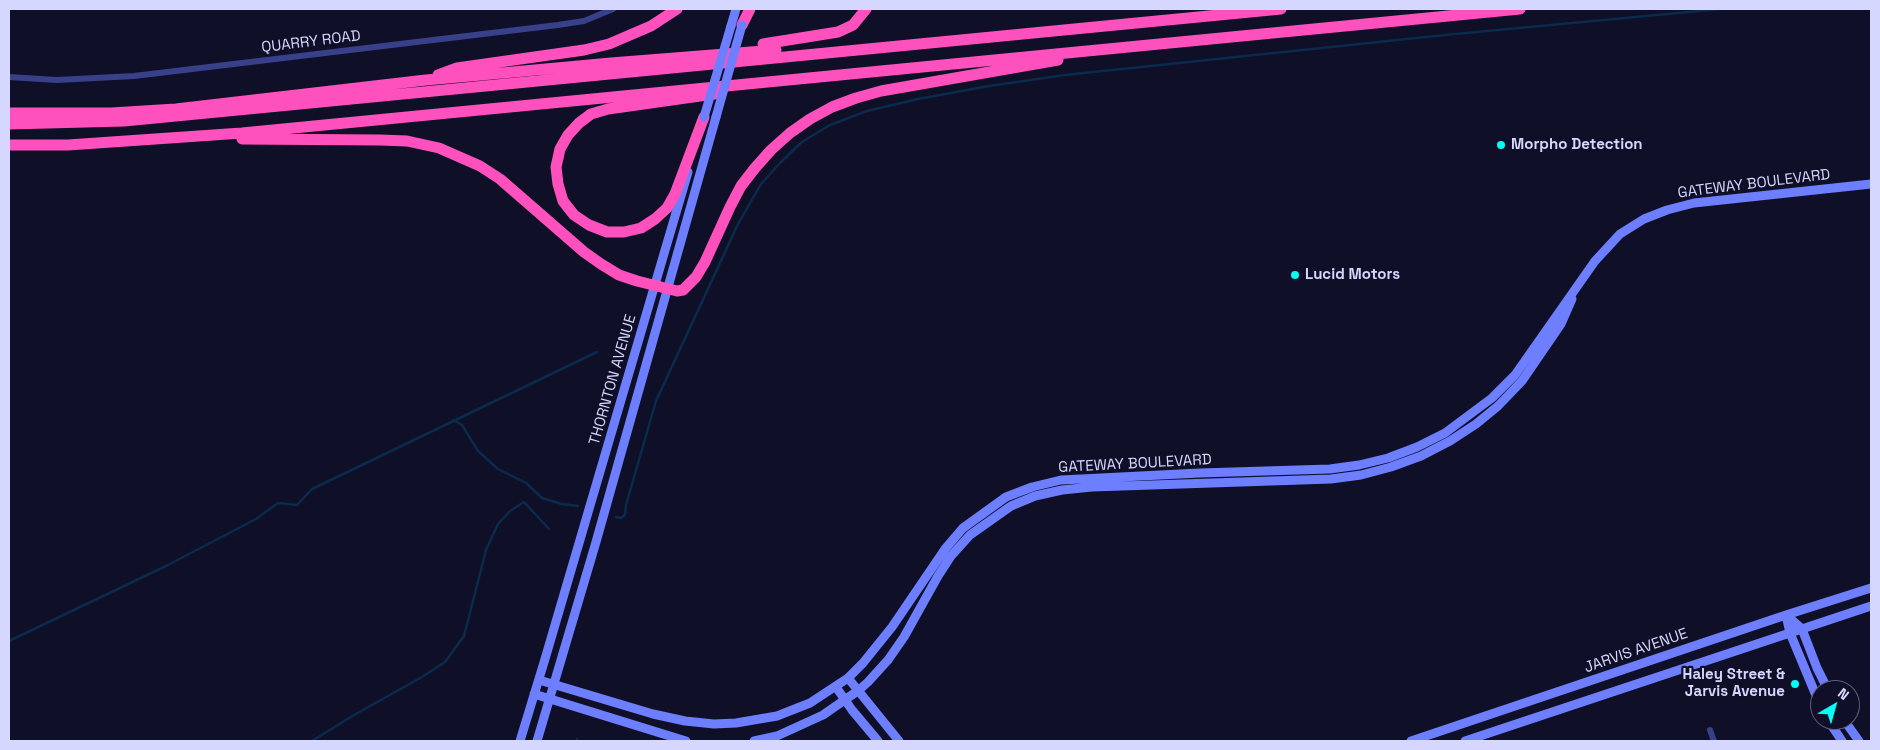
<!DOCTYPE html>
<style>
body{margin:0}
#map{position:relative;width:1880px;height:750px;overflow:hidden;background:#0f0f28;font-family:"Space Grotesk",sans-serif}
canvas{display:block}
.frame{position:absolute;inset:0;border:10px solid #d6d7ff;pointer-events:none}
.north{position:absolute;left:1810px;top:680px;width:50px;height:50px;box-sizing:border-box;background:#0f0f28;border:1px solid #5f5f7e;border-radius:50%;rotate:38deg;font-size:14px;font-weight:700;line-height:20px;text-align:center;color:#d6d7ff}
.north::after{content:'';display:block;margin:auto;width:18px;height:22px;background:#02fff4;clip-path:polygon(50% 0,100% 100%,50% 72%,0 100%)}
</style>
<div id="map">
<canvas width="1880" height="750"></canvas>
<div class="frame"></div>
<div class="north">N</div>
</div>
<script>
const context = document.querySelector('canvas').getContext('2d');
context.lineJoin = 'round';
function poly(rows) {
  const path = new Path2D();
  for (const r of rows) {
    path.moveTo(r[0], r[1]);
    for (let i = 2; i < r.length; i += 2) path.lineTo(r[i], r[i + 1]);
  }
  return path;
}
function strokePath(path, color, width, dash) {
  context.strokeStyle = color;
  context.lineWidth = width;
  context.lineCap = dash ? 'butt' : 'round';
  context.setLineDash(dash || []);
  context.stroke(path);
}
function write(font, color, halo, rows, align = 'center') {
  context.font = font + ' "Space Grotesk",sans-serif';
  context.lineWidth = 4.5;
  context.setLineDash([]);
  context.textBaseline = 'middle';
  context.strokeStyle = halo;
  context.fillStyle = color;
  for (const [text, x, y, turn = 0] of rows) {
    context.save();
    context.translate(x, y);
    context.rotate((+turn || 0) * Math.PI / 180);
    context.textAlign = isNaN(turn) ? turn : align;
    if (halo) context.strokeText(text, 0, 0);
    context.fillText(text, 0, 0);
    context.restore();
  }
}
strokePath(poly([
 [453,420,462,425,478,451,498,469,526,483,542,498,562,504,578,506],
 [616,517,621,518,625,515,626,505,656,401,738,224,761,184,780,163,802,142,830,125,867,111,918,99,989,86,1065,75,1445,35,1720,9],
 [9,641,168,565,256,519,278,503,297,505,312,489,597,352],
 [577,739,577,741],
 [312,741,354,715,422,677,445,662,464,636,486,550,498,524,510,511,524,502,549,529]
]), '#0a2b4c', 2.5);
strokePath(poly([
 [9,77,57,80,134,76,558,25,584,21,613,9],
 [1710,730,1714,741]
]), '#384089', 6);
strokePath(poly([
 [731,26,736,9],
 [1786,615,1790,633,1820,705],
 [1786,615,1802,629,1817,668,1828,690],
 [848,678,899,741],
 [539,680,653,714,685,721,714,724,736,723,777,716,810,703,848,678,863,663,892,627,945,549,963,528,1006,497,1032,487,1061,480,1200,473,1330,469,1359,465,1388,458,1417,447,1445,433,1492,398,1515,375,1595,261,1620,234,1644,219,1667,210,1694,203,1871,184],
 [836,687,852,710,878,741],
 [534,694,686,741],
 [1828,720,1842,741],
 [1844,720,1859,741],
 [520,741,545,659,688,172],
 [537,741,596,542,716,117],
 [754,741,777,736,823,715,859,690,868,682,888,660,904,637,938,576,951,556,970,535,1011,506,1035,496,1062,490,1092,487,1331,479,1361,475,1391,467,1421,456,1450,441,1476,424,1498,406,1522,381,1561,324,1572,299],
 [1411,741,1786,615,1871,588],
 [1465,741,1871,606]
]), '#6d7eff', 9);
strokePath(poly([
 [742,25,750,9],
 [763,44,838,32,853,25,866,9],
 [438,75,457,68,584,50,609,44,651,26,677,9],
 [9,113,111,113,176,109,426,80,611,63,776,50],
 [704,117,675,194,667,208,655,219,641,228,624,232,607,232,589,225,574,215,563,201,558,184,556,167,560,149,568,135,579,123,591,114,608,109,721,93],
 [9,124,124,121,1281,9],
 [242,139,380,140,407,141,439,148,480,166,500,179,584,252,601,264,619,275,637,281,677,291,683,290,696,277,705,262,730,207,741,186,755,168,771,150,790,133,810,119,832,107,856,98,881,91,1058,60],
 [9,145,68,145,242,133,1520,9]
]), '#ff51bd', 11);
strokePath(poly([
 [704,117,731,26],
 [716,117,742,25]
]), '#6d7eff', 9);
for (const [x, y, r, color] of [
 [1501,145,5,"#02fff4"],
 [1295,275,5,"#02fff4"],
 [1795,684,5,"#02fff4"]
]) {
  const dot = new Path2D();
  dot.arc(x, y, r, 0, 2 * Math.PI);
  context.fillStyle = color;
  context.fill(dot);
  strokePath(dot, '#0f0f28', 2);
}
write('15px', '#d6d7ff', '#0f0f28', [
 ["QUARRY ROAD",311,42,-7],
 ["GATEWAY BOULEVARD",1754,184,-7],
 ["THORNTON AVENUE",613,380,-74],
 ["GATEWAY BOULEVARD",1135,464,-3],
 ["JARVIS AVENUE",1636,651,-19]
]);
write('bold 15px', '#d6d7ff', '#0f0f28', [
 ["Morpho Detection",1511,145],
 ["Lucid Motors",1305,275],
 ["Haley Street &",1785,675,"right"],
 ["Jarvis Avenue",1785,692,"right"]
], 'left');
</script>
